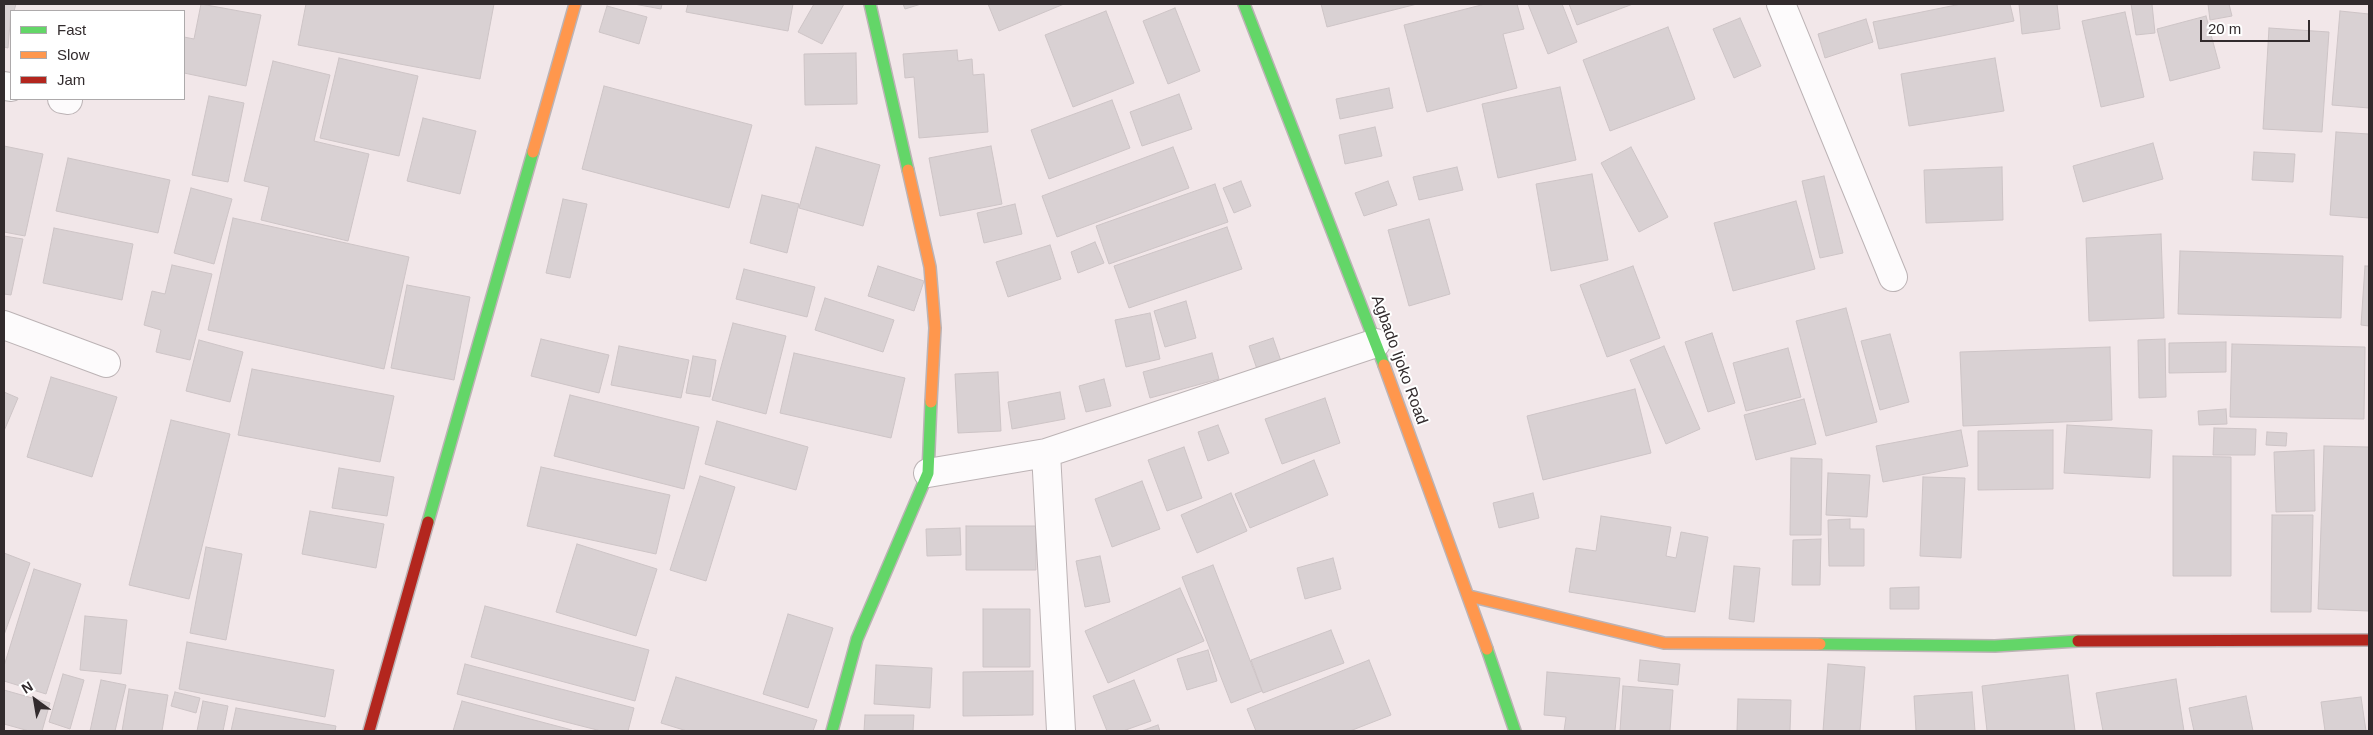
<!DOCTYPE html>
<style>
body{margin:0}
#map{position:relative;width:2373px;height:735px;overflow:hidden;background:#f2e7e9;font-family:Helvetica,sans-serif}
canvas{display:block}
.frame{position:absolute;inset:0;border:5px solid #322b2d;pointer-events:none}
.legend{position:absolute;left:10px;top:10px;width:175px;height:90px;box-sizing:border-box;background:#fff;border:1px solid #adaaab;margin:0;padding:6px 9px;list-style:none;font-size:15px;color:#322b2d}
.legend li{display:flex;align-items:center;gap:10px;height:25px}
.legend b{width:25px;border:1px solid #adaaab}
.north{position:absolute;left:10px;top:675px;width:50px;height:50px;-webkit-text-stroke:4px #fff;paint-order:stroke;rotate:328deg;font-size:14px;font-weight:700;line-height:20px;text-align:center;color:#322b2d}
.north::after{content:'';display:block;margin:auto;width:18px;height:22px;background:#322b2d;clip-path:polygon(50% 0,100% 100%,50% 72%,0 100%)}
.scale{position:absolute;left:2200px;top:20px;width:110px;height:22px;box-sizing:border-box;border:2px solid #322b2d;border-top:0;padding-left:6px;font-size:15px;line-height:18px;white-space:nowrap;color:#322b2d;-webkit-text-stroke:4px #fff;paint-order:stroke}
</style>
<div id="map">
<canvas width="2373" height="735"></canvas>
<div class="frame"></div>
<ul class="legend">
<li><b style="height:6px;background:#63d668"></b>Fast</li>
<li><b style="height:6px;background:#ff974d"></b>Slow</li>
<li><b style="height:6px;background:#b3261e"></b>Jam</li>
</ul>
<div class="north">N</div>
<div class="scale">20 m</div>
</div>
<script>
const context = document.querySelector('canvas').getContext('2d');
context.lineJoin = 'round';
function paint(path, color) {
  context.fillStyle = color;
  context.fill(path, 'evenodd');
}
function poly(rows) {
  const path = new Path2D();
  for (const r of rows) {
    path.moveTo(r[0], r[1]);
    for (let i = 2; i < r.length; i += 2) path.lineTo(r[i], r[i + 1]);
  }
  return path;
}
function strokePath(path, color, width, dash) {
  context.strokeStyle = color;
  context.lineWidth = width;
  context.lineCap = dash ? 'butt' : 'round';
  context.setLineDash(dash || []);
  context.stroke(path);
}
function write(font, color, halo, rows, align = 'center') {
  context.font = font + ' Helvetica,sans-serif';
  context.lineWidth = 4;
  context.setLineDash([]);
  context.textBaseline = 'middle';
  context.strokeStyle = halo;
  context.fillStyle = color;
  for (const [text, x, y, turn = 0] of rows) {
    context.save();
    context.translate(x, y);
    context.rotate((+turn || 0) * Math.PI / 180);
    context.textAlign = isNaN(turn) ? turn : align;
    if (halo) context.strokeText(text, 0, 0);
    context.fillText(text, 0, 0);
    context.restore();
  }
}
const building = poly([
 [4,4,16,4,14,11,11,11,8,48,4,47,4,4],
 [201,4,261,15,246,86,184,73,184,37,194,39,201,4],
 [306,4,494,4,480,79,298,45,306,4],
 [634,4,662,4,661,9,634,4],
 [688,4,793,4,788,31,686,12,688,4],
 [814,4,844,4,822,44,798,32,814,4],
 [903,4,921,4,905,9,903,4],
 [988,4,1064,4,999,31,988,4],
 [1321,4,1417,4,1327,27,1321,4],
 [1485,4,1517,4,1524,29,1503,34,1517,88,1427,112,1404,25,1485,4],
 [1528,4,1562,4,1577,42,1548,54,1528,4],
 [1569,4,1633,4,1577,25,1569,4],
 [1961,4,2010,4,2014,21,1879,49,1873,22,1961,4],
 [2019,4,2057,4,2060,29,2022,34,2019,4],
 [2131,4,2152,4,2155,33,2136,35,2131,4],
 [2208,4,2229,4,2232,16,2210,20,2208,4],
 [607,6,647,17,639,44,599,32,607,6],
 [1175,8,1200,71,1168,84,1143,21,1175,8],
 [1106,11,1134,83,1073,107,1045,35,1106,11],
 [2340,11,2369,14,2369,108,2332,105,2340,11],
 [2125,12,2144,97,2101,107,2082,21,2125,12],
 [2206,16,2220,68,2170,81,2157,29,2206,16],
 [1740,18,1761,66,1734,78,1713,29,1740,18],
 [1866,19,1873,42,1825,58,1818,34,1866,19],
 [1668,27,1695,99,1610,131,1583,60,1668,27],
 [2269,28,2329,32,2322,132,2263,129,2269,28],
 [957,50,958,61,972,59,973,75,984,74,988,132,919,138,914,77,905,78,903,54,957,50],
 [856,53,857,104,805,105,804,54,856,53],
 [339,58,418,76,399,156,320,138,339,58],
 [1995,58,2004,111,1909,126,1901,74,1995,58],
 [273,61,330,75,314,141,369,154,348,241,261,220,269,187,244,181,273,61],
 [604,86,752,125,729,208,582,169,604,86],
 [1560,87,1576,160,1498,178,1482,104,1560,87],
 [1389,88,1393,108,1340,119,1336,99,1389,88],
 [1179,94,1192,129,1142,146,1130,112,1179,94],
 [209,96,244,103,228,182,192,175,209,96],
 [1112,100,1130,148,1049,179,1031,130,1112,100],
 [423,118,476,131,460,194,407,181,423,118],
 [1375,127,1382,156,1345,164,1339,135,1375,127],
 [2336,132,2369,134,2369,218,2330,215,2336,132],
 [2153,143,2163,179,2083,202,2073,166,2153,143],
 [4,146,43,154,25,236,4,232,4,146],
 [991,146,1002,204,940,216,929,158,991,146],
 [816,147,880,165,863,226,799,208,816,147],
 [1173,147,1189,188,1057,237,1042,196,1173,147],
 [1631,147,1668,217,1639,232,1601,163,1631,147],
 [2254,152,2295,154,2293,182,2252,180,2254,152],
 [68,158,170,180,158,233,56,211,68,158],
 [1457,167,1463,190,1419,200,1413,177,1457,167],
 [2002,167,2003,220,1926,223,1924,170,2002,167],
 [1592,174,1608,260,1551,271,1536,184,1592,174],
 [1824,176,1843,253,1820,258,1802,181,1824,176],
 [1241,181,1251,206,1234,213,1223,188,1241,181],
 [1388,181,1397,205,1364,216,1355,193,1388,181],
 [1215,184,1228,222,1109,264,1096,226,1215,184],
 [191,188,232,199,214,264,174,253,191,188],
 [762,195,799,204,787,253,750,243,762,195],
 [563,199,587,204,570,278,546,273,563,199],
 [1796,201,1815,269,1733,291,1714,223,1796,201],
 [1015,204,1022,234,984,243,977,213,1015,204],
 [233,218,409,257,384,369,208,330,233,218],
 [1429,219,1450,294,1409,306,1388,230,1429,219],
 [1227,227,1242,269,1129,308,1114,266,1227,227],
 [54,228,133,244,122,300,43,283,54,228],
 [2161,234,2164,318,2089,321,2086,238,2161,234],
 [4,236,23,239,11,295,4,294,4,236],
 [1095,242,1104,263,1078,273,1071,252,1095,242],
 [1050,245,1061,279,1008,297,996,262,1050,245],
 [2180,251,2343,256,2341,318,2178,314,2180,251],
 [172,265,212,274,190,360,156,352,161,330,144,325,152,291,165,294,172,265],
 [878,266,924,281,914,311,868,296,878,266],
 [1633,266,1660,338,1607,357,1580,285,1633,266],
 [2365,266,2369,266,2369,326,2361,325,2365,266],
 [744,269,815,287,807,317,736,299,744,269],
 [407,285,470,297,454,380,391,368,407,285],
 [825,298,894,320,883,352,815,330,825,298],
 [1186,301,1196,338,1165,347,1154,311,1186,301],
 [1846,308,1877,422,1826,436,1796,321,1846,308],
 [1150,313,1160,359,1126,367,1115,320,1150,313],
 [733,323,786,336,766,414,712,400,733,323],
 [1712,333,1735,403,1708,412,1685,342,1712,333],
 [1890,334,1909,402,1880,410,1861,341,1890,334],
 [1273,338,1282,364,1258,372,1249,346,1273,338],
 [541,339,609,355,599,393,531,376,541,339],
 [2165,339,2166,397,2139,398,2138,340,2165,339],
 [199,340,243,352,230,402,186,391,199,340],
 [2226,342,2226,372,2169,373,2169,343,2226,342],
 [2232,344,2365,347,2364,419,2230,417,2232,344],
 [619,346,689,360,681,398,611,385,619,346],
 [1664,346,1700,429,1666,444,1630,360,1664,346],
 [2110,347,2112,420,1963,426,1960,352,2110,347],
 [1788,348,1801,397,1746,411,1733,363,1788,348],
 [794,353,905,378,891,438,780,413,794,353],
 [1212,353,1219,379,1150,398,1143,372,1212,353],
 [693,356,716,360,710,397,686,393,693,356],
 [252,369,394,396,380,462,238,435,252,369],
 [998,372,1001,431,958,433,955,374,998,372],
 [51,377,117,397,92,477,27,457,51,377],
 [1104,379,1111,406,1086,412,1079,386,1104,379],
 [1635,389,1651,453,1543,480,1527,416,1635,389],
 [4,392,18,398,4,431,4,392],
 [1060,392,1065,419,1012,429,1008,402,1060,392],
 [570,395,699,427,684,489,554,456,570,395],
 [1325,398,1340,443,1282,464,1265,419,1325,398],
 [1804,399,1816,444,1756,460,1744,415,1804,399],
 [2226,409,2227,424,2199,425,2198,411,2226,409],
 [171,420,230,434,189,599,129,585,171,420],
 [717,421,808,447,796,490,705,464,717,421],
 [1218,425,1229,453,1208,461,1198,432,1218,425],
 [2067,425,2152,430,2150,478,2064,473,2067,425],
 [2214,428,2256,429,2255,455,2213,455,2214,428],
 [1961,430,1968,466,1883,482,1876,446,1961,430],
 [2053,430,2053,489,1978,490,1978,431,2053,430],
 [2267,432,2287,433,2286,446,2266,445,2267,432],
 [2324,446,2369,447,2369,611,2318,609,2324,446],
 [1184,447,1202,498,1167,511,1148,460,1184,447],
 [2314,450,2315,511,2276,512,2274,452,2314,450],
 [2173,456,2231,457,2231,576,2173,576,2173,456],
 [1791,458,1822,459,1821,535,1790,535,1791,458],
 [1314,460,1328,495,1250,528,1235,494,1314,460],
 [541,467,670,495,656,554,527,526,541,467],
 [339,468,394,477,387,516,332,508,339,468],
 [1828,473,1870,475,1867,517,1826,515,1828,473],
 [700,476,735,487,706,581,670,570,700,476],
 [1923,477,1965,478,1961,558,1920,556,1923,477],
 [1142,481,1160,529,1112,547,1095,499,1142,481],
 [1231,493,1247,531,1197,553,1181,515,1231,493],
 [1533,493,1539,518,1499,528,1493,503,1533,493],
 [310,511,384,524,376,568,302,554,310,511],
 [2272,515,2313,515,2311,612,2271,612,2272,515],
 [1601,516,1671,527,1666,556,1676,558,1681,532,1708,537,1695,612,1569,592,1576,548,1596,551,1601,516],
 [1850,519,1850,529,1864,529,1864,566,1829,566,1828,520,1850,519],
 [966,526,1036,526,1036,570,966,570,966,526],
 [960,528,961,555,927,556,926,529,960,528],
 [1821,539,1820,585,1792,585,1793,540,1821,539],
 [577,544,657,569,636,636,556,612,577,544],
 [206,547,242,554,226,640,190,633,206,547],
 [4,553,30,563,4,635,4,553],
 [1100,556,1110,602,1085,607,1076,561,1100,556],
 [1333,558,1341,589,1305,599,1297,568,1333,558],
 [1213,565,1262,691,1231,703,1182,577,1213,565],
 [1734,566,1760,568,1754,622,1729,619,1734,566],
 [34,569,81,584,46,694,4,681,4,666,34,569],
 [1919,587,1919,609,1890,609,1890,588,1919,587],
 [1180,588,1204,641,1108,683,1085,631,1180,588],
 [485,606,649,650,635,701,471,657,485,606],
 [983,609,1030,609,1030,667,983,667,983,609],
 [788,614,833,628,808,708,763,694,788,614],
 [85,616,127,620,121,674,80,670,85,616],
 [1331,630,1344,663,1263,693,1251,660,1331,630],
 [187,642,334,670,325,717,179,689,187,642],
 [1208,650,1217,681,1187,690,1177,659,1208,650],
 [1369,660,1391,715,1350,731,1256,731,1247,709,1369,660],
 [1640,660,1680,664,1678,685,1638,681,1640,660],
 [465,664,634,708,628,731,601,731,457,694,465,664],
 [1828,664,1865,667,1860,731,1823,731,1828,664],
 [876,665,932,668,930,708,874,704,876,665],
 [1033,671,1033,715,963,716,963,672,1033,671],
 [1547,672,1620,678,1615,731,1564,731,1566,717,1544,715,1547,672],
 [63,674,84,680,70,729,49,722,63,674],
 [2068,675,2075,731,1987,731,1982,686,2068,675],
 [676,677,817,720,813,731,687,731,661,723,676,677],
 [2176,679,2184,731,2103,731,2096,693,2176,679],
 [101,680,126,685,115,731,90,731,101,680],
 [1134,680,1151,721,1123,731,1107,731,1093,696,1134,680],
 [1623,686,1673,690,1670,731,1620,731,1623,686],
 [129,689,168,695,162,731,122,731,129,689],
 [4,690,50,703,42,731,29,731,4,724,4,690],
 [175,692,200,698,196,713,171,706,175,692],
 [1972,692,1975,731,1916,731,1914,696,1972,692],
 [2246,696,2253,731,2194,731,2189,708,2246,696],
 [2361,697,2366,731,2325,731,2321,702,2361,697],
 [1738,699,1791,700,1790,731,1737,731,1738,699],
 [203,701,228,706,223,731,197,731,203,701],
 [462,701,572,730,572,731,453,731,462,701],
 [236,708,336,726,335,731,231,731,236,708],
 [865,715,914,715,913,731,864,731,865,715],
 [1158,725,1160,731,1141,731,1158,725]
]);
paint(building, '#d9d1d3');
strokePath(building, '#cdc4c6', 1);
const street = poly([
 [1781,4,1893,277],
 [4,86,11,87],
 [62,99,68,100],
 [4,325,106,363],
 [1046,453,1061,731],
 [928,473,1046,453,1376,343]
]);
const fast = poly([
 [870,4,908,170],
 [1244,4,1384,365],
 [428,522,533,152],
 [1820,644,1995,646,2078,641],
 [1487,649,1515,731],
 [832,731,857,639,928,473,931,402]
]);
const slow = poly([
 [533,152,575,4],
 [908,170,930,267,935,328,931,402],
 [1384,365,1487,649],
 [1469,596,1664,643,1820,644]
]);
const jam = poly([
 [2078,641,2369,640],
 [369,731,428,522]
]);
strokePath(street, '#bcb3b5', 30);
strokePath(fast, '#bcb3b5', 14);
strokePath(slow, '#bcb3b5', 14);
strokePath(jam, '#bcb3b5', 14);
strokePath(street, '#fdfbfc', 28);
strokePath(fast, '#63d668', 11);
strokePath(slow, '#ff974d', 11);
strokePath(jam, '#b3261e', 11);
write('16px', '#322b2d', '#fff', [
 ["Agbado Ijoko Road",1399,360,70]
]);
</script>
